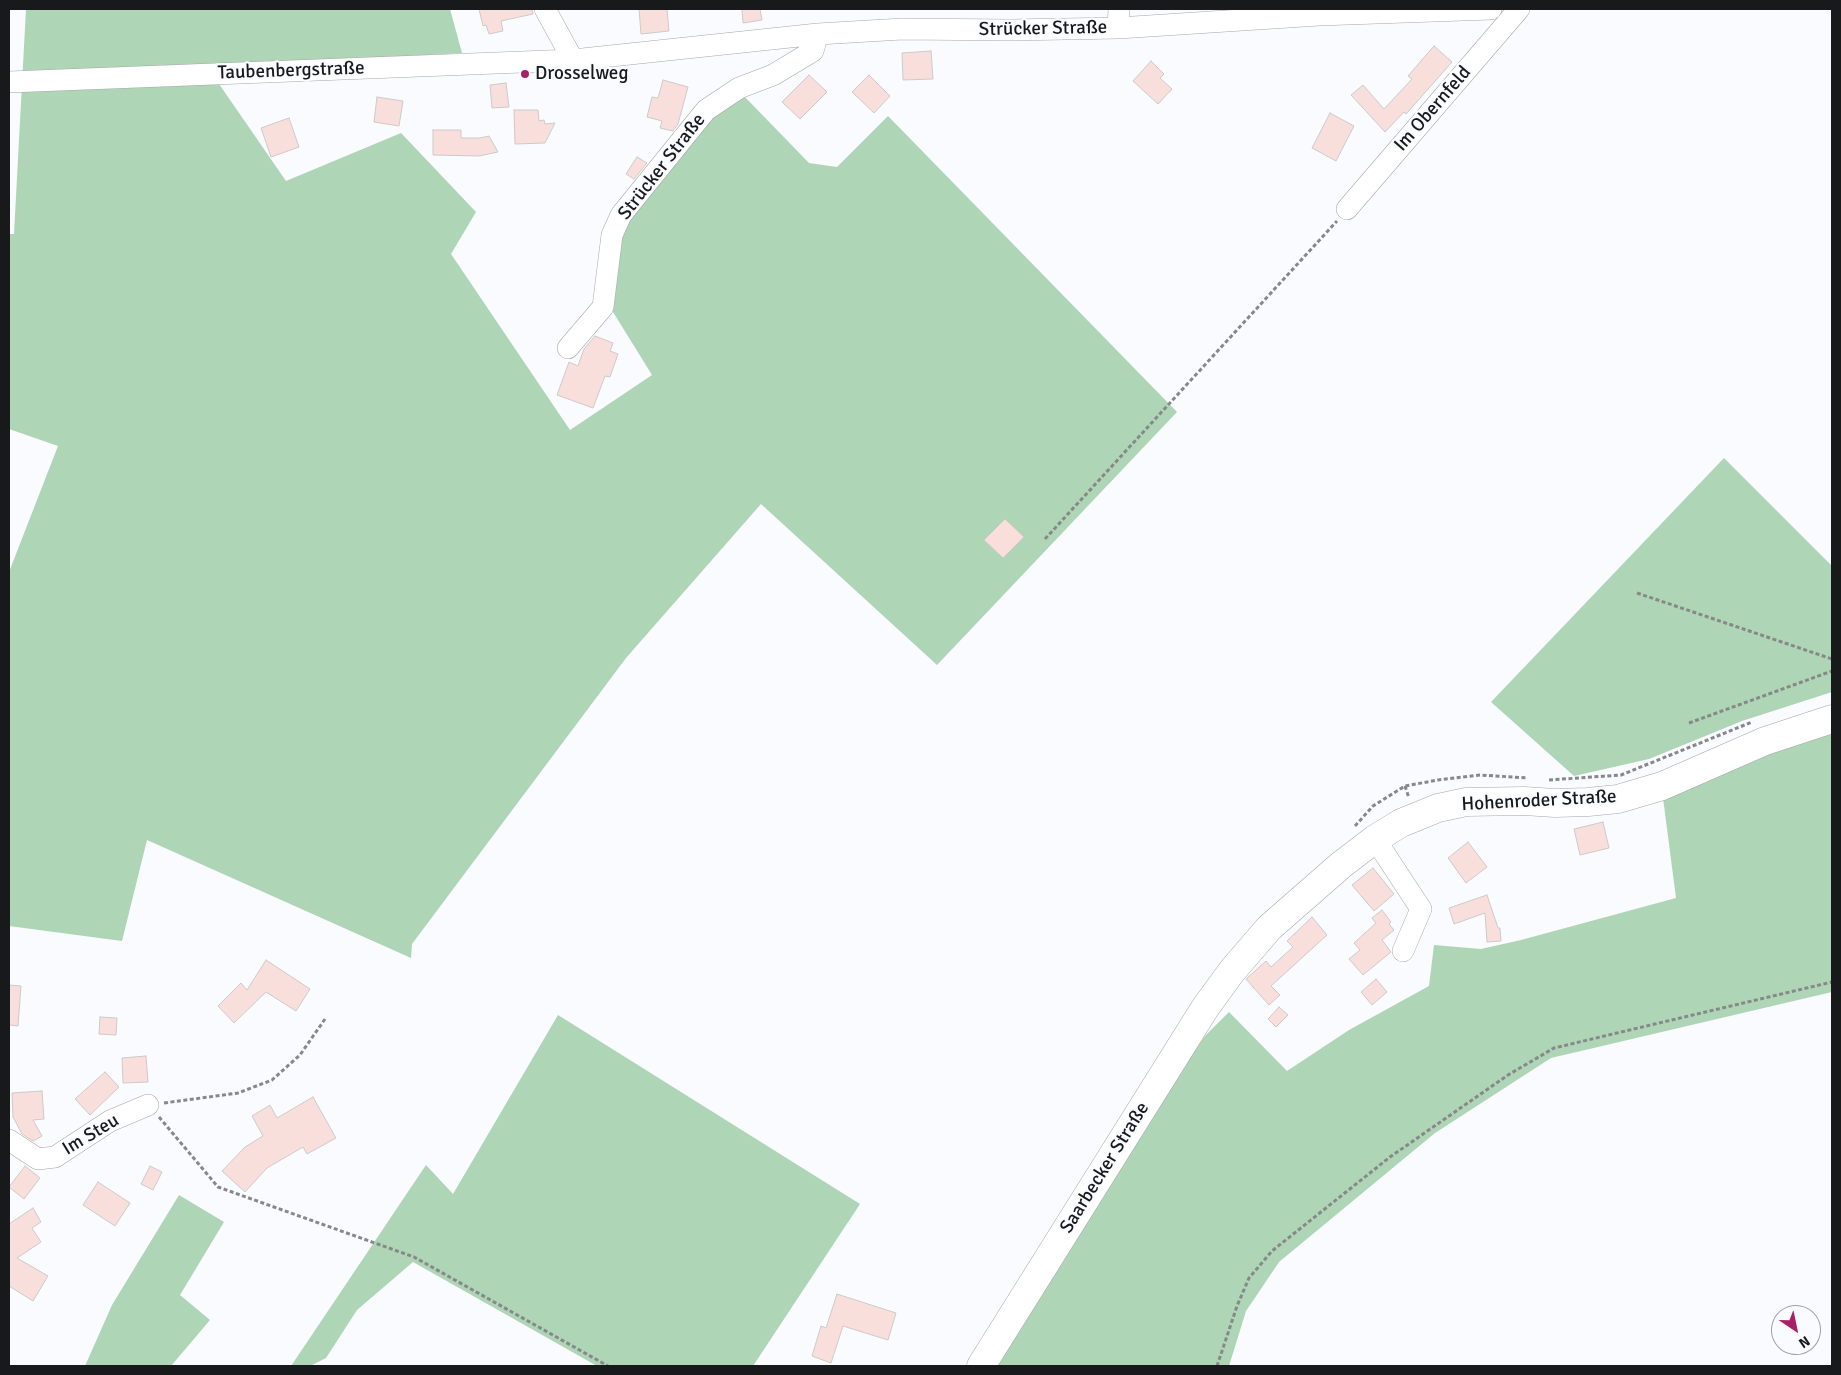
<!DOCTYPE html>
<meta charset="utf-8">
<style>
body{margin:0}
#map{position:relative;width:1841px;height:1375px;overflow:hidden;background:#f9fbfe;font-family:Signika,sans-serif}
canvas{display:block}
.frame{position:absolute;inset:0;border:10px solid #18191a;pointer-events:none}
.north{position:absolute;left:1771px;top:1305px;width:50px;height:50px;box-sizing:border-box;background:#f9fbfe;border:1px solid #9fa1a3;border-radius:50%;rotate:146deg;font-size:14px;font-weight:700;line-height:20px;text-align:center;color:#18191a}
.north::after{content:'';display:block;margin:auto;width:18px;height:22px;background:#a82167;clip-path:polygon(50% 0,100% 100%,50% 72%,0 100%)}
</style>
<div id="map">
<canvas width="1841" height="1375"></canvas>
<div class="frame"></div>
<div class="north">N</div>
</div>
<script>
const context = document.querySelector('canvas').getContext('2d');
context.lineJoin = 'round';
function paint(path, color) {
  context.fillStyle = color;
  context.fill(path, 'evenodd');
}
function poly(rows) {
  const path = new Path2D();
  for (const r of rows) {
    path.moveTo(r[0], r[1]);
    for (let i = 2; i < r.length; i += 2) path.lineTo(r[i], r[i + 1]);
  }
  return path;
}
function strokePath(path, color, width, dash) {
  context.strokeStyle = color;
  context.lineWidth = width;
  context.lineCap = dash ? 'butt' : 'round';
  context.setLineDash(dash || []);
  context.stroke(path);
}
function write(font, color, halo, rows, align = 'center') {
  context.font = font + ' Signika,sans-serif';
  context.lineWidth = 4.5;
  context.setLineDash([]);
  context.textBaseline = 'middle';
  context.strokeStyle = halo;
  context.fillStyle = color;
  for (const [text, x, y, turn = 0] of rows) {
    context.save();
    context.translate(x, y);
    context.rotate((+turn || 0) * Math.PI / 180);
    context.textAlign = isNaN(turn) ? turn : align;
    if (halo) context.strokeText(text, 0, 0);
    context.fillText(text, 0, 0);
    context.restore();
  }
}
paint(poly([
 [26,9,450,9,462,53,208,68,286,181,401,133,476,212,451,254,570,430,652,375,613,312,618,235,712,114,742,94,809,163,837,167,888,116,1177,412,937,665,761,504,626,658,412,944,411,958,147,840,122,941,9,926,9,572,58,446,9,429,9,234,14,234],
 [1724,458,1832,566,1832,692,1742,721,1649,759,1574,776,1491,702],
 [1832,731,1832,992,1551,1058,1435,1133,1279,1262,1246,1311,1229,1366,994,1366,1146,1117,1205,1036,1229,1012,1287,1071,1349,1030,1429,986,1434,945,1481,949,1521,940,1676,898,1663,798,1776,748],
 [558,1015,860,1204,753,1366,597,1366,413,1262,357,1310,326,1358,310,1366,291,1366,426,1165,453,1194],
 [179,1195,224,1222,180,1295,210,1320,171,1366,85,1366,112,1305]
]), '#aed5b5');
const building = poly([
 [479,9,532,9,533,14,501,21,503,31,489,34,486,25,483,26,479,9],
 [639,9,667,9,669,31,641,34,639,9],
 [742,9,760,9,762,20,743,23,742,9],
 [1434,46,1452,62,1406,114,1404,112,1385,132,1351,95,1363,85,1384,109,1412,79,1408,76,1434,46],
 [931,51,933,79,903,80,902,53,931,51],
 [1151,61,1164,74,1160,78,1172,89,1158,104,1133,81,1151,61],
 [809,75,827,92,800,119,782,102,809,75],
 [869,75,890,96,874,113,852,92,869,75],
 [663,80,688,87,678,124,673,131,660,128,662,121,647,117,652,97,658,98,663,80],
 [506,83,509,107,492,108,490,85,506,83],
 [377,97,403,101,399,126,374,122,377,97],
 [514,110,538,110,539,121,544,120,545,124,555,123,545,143,515,144,514,110],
 [1330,113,1354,126,1336,161,1312,148,1330,113],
 [289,118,299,147,271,157,261,128,289,118],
 [433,130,461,130,461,138,480,138,489,136,498,152,479,156,433,155,433,130],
 [637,157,647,163,634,179,626,174,637,157],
 [595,336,613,343,610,351,618,354,610,377,605,376,593,408,557,395,569,362,578,366,584,349,595,336],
 [1005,519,1024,537,1003,558,984,540,1005,519],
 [1603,822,1609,848,1580,855,1574,829,1603,822],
 [1468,842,1487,867,1466,883,1448,858,1468,842],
 [1373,868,1394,894,1374,911,1352,885,1373,868],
 [1487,895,1498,928,1500,928,1501,941,1487,942,1485,913,1454,924,1449,908,1487,895],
 [1382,910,1391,922,1389,924,1394,930,1382,940,1391,952,1363,975,1349,959,1360,950,1354,943,1376,923,1372,918,1382,910],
 [1312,917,1327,935,1271,986,1280,995,1269,1005,1246,979,1266,961,1271,967,1293,947,1287,941,1312,917],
 [266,960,310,989,296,1011,266,992,234,1023,218,1006,241,983,247,990,266,960],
 [1376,979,1387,992,1372,1005,1361,992,1376,979],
 [9,985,21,986,18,1026,9,1025,9,985],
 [1279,1007,1288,1015,1276,1027,1268,1019,1279,1007],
 [100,1017,117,1018,116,1035,99,1034,100,1017],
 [146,1056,148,1082,123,1083,122,1058,146,1056],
 [105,1072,119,1087,90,1115,75,1099,105,1072],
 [42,1091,44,1119,33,1120,42,1136,33,1141,22,1134,13,1117,12,1093,42,1091],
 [313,1097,336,1138,307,1154,303,1147,267,1168,245,1192,222,1171,245,1147,263,1136,252,1116,270,1105,277,1118,313,1097],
 [25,1166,40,1178,24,1199,9,1187,25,1166],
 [150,1166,162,1172,153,1190,141,1184,150,1166],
 [98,1182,130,1203,115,1226,83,1205,98,1182],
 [33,1208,41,1222,32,1228,41,1242,17,1258,48,1276,33,1301,9,1286,9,1224,33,1208],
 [837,1294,896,1313,888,1340,843,1326,831,1363,812,1356,821,1326,826,1328,837,1294]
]);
paint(building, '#f8dfdc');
strokePath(building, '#cec9c9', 1);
const minor = poly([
 [545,9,573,60],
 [1118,28,1119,9],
 [9,82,573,60,818,34,902,29,1011,30,1118,28,1319,15,1491,9],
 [1347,209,1519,9],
 [568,348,603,307,612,235,621,215,706,110,739,88,773,75,813,51,818,34],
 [1375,839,1421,909,1403,951],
 [9,1140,38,1159,55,1157,110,1121,148,1105]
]);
const major = poly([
 [981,1366,1205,1008,1232,971,1269,928,1341,865,1375,839,1401,823,1438,808,1466,802,1524,801,1555,803,1588,802,1618,799,1662,786,1765,741,1832,719]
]);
strokePath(minor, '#a6a7aa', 22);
strokePath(major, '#a6a7aa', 29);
strokePath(poly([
 [1045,539,1337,221],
 [1637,593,1832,659],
 [1689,723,1832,671],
 [1549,780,1621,775,1752,722],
 [1405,786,1409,798],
 [1355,826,1373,806,1405,786,1438,780,1480,775,1528,778],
 [164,1103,238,1093,272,1080,300,1055,325,1019],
 [159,1117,218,1187,414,1257,608,1366],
 [1217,1366,1237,1306,1249,1278,1272,1251,1390,1157,1508,1075,1554,1048,1832,982]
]), '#86888a', 3, [4, 2.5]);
strokePath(minor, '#fff', 21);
strokePath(major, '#fff', 28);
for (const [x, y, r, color] of [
 [525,74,5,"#a82167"]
]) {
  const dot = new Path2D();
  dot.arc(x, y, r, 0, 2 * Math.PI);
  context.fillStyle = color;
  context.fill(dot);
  strokePath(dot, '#f9fbfe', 2);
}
write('19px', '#18191a', '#f9fbfe', [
 ["Strücker Straße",1043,29,-1],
 ["Taubenbergstraße",291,71,-2],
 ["Im Obernfeld",1433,109,-49],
 ["Strücker Straße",662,167,-52],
 ["Hohenroder Straße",1539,801,-3],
 ["Im Steu",91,1135,-31],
 ["Saarbecker Straße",1105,1168,-58]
]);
write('19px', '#18191a', '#f9fbfe', [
 ["Drosselweg",535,74]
], 'left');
</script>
